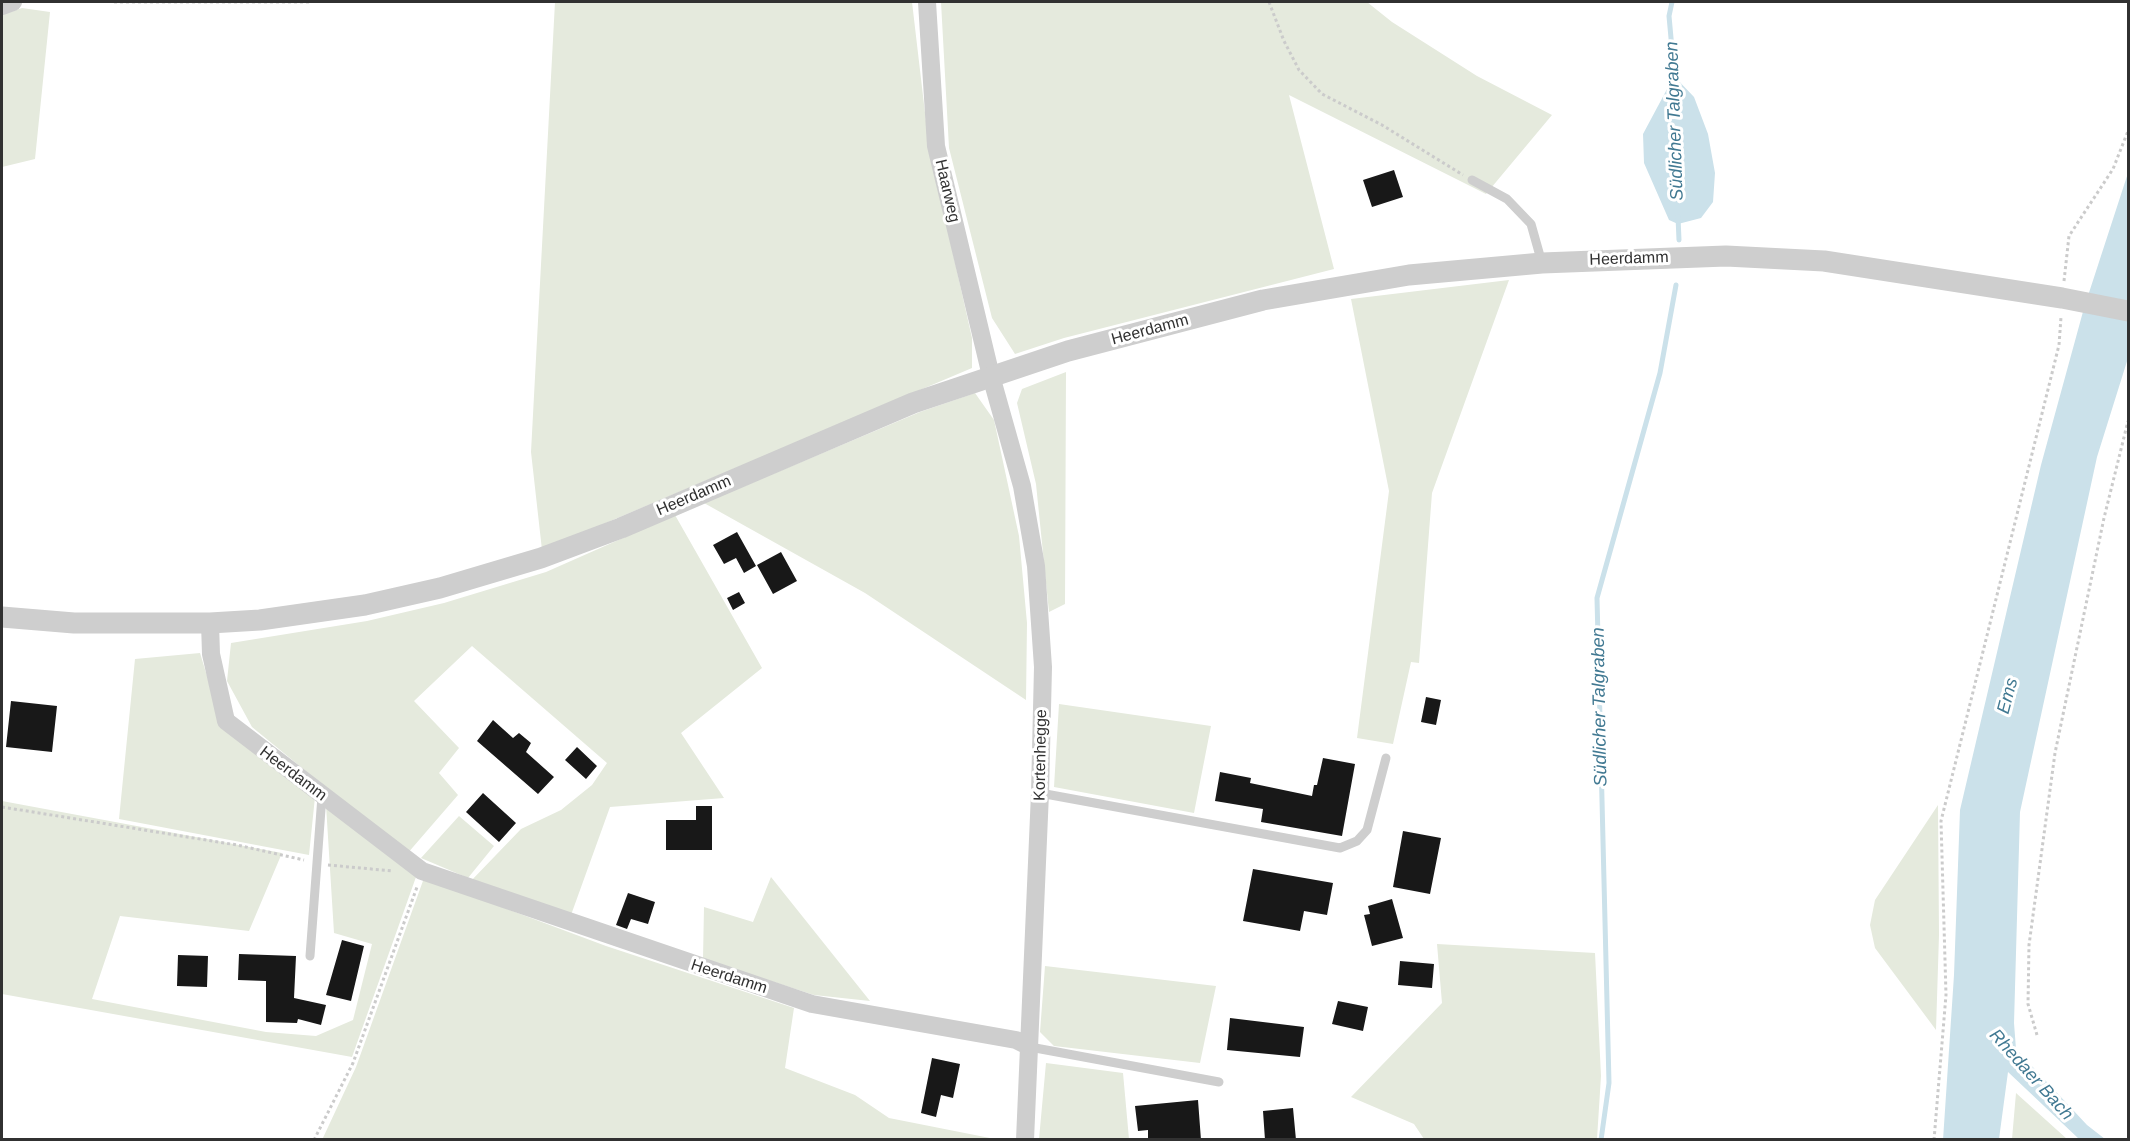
<!DOCTYPE html>
<meta charset="utf-8">
<style>
body{margin:0}
#map{position:relative;width:2130px;height:1141px;overflow:hidden;background:#fff;font-family:Helvetica,sans-serif}
canvas{display:block}
.frame{position:absolute;inset:0;border:3px solid #313131;pointer-events:none}
</style>
<div id="map">
<canvas width="2130" height="1141"></canvas>
<div class="frame"></div>
</div>
<script>
const context = document.querySelector('canvas').getContext('2d');
context.lineJoin = 'round';
function paint(path, color) {
  context.fillStyle = color;
  context.fill(path, 'evenodd');
}
function poly(rows) {
  const path = new Path2D();
  for (const r of rows) {
    path.moveTo(r[0], r[1]);
    for (let i = 2; i < r.length; i += 2) path.lineTo(r[i], r[i + 1]);
  }
  return path;
}
function strokePath(path, color, width, dash) {
  context.strokeStyle = color;
  context.lineWidth = width;
  context.lineCap = dash ? 'butt' : 'round';
  context.setLineDash(dash || []);
  context.stroke(path);
}
function write(font, color, halo, rows, align = 'center') {
  context.font = font + ' Helvetica,sans-serif';
  context.lineWidth = 6;
  context.setLineDash([]);
  context.textBaseline = 'middle';
  context.strokeStyle = halo;
  context.fillStyle = color;
  for (const [text, x, y, turn = 0] of rows) {
    context.save();
    context.translate(x, y);
    context.rotate((+turn || 0) * Math.PI / 180);
    context.textAlign = isNaN(turn) ? turn : align;
    if (halo) context.strokeText(text, 0, 0);
    context.fillText(text, 0, 0);
    context.restore();
  }
}
paint(poly([
 [555,2,912,2,929,147,972,338,972,368,542,550,531,452],
 [941,2,1367,2,1392,22,1477,76,1552,115,1486,194,1289,95,1334,269,1064,338,1015,354,992,318,949,148],
 [22,8,50,12,35,159,2,167,2,15],
 [1509,280,1432,493,1419,663,1411,662,1393,744,1357,738,1389,491,1351,299],
 [1066,372,1065,604,1049,612,1036,484,1017,403,1022,389],
 [975,393,994,420,1019,536,1027,623,1026,700,865,593,704,503,920,412],
 [675,515,762,668,681,733,724,798,610,807,571,915,469,883,521,829,561,810,592,785,607,763,472,646,414,701,459,748,439,773,458,795,407,854,252,727,227,681,231,643,367,621,444,603,546,572],
 [200,653,222,725,315,797,309,855,119,819,135,659],
 [1059,704,1211,726,1194,813,1054,787],
 [2,801,282,853,249,931,120,916,92,999,266,1032,316,1036,353,1020,372,944,334,933,326,805,416,877,352,1057,2,994],
 [1938,805,1939,935,1936,1030,1875,948,1870,925,1875,900],
 [459,816,494,846,468,878,421,858],
 [771,877,870,1001,814,995,703,959,704,907,753,922],
 [424,878,606,946,794,1008,785,1068,855,1095,889,1118,995,1139,322,1140,356,1067],
 [1437,944,1595,953,1601,1076,1597,1139,1424,1139,1414,1124,1351,1097,1442,1003],
 [1045,966,1216,986,1200,1063,1054,1046,1040,1032],
 [1046,1063,1123,1073,1129,1139,1039,1139],
 [2016,1093,2067,1139,2012,1139]
]), '#e5eadd');
paint(poly([
 [1674,76,1694,97,1708,134,1715,173,1713,202,1701,218,1678,224,1669,220,1644,163,1643,134],
 [2128,173,2128,358,2097,457,2020,812,2014,1023,2016,1049,2087,1125,2105,1139,2079,1139,2008,1072,1999,1139,1943,1140,1954,975,1960,810,2041,465,2084,308]
]), '#cbe1ea');
strokePath(poly([
 [1672,2,1669,16,1675,82],
 [1678,217,1679,240],
 [1601,1140,1609,1083,1597,598,1660,373,1676,285]
]), '#cbe1ea', 5);
paint(poly([
 [1394,170,1403,197,1372,207,1363,180],
 [737,532,756,566,744,573,736,558,724,564,713,545],
 [781,552,797,581,773,594,757,565],
 [739,592,745,603,733,610,727,598],
 [1426,697,1441,700,1436,725,1421,722],
 [11,701,57,706,52,752,6,747],
 [493,720,513,738,519,733,531,743,526,752,554,777,538,794,477,741],
 [577,747,597,766,586,779,565,760],
 [1323,758,1355,764,1342,836,1261,822,1263,809,1215,801,1220,772,1251,778,1250,783,1312,796,1314,785,1317,785],
 [483,793,516,823,499,842,466,812],
 [696,806,712,806,712,850,666,850,666,820,696,820],
 [1403,831,1441,838,1430,894,1393,887],
 [1253,869,1333,883,1327,915,1304,911,1300,931,1243,921],
 [628,893,655,902,648,924,631,919,627,929,616,925],
 [1392,899,1403,938,1372,946,1364,915,1370,914,1368,906],
 [342,940,364,946,351,1001,326,995],
 [239,954,296,956,294,998,326,1005,321,1025,298,1019,297,1023,266,1022,266,981,238,980],
 [178,955,208,956,207,987,177,986],
 [1400,961,1434,964,1432,988,1398,985],
 [1338,1001,1368,1007,1363,1031,1332,1024],
 [1230,1018,1304,1027,1300,1057,1227,1050],
 [932,1058,960,1064,953,1098,941,1095,936,1117,921,1113],
 [1198,1100,1201,1140,1148,1140,1148,1130,1138,1131,1135,1106],
 [1293,1108,1296,1140,1265,1140,1263,1111]
]), '#181818');
strokePath(poly([
 [114,2,312,2],
 [1269,2,1284,41,1299,70,1322,94,1382,125,1463,175],
 [2064,281,2069,236,2113,169,2128,131],
 [2,807,237,845,304,860],
 [328,865,393,871],
 [2037,1035,2028,1004,2029,945,2055,753,2104,518,2128,421],
 [314,1140,353,1063,417,887],
 [1934,1140,1946,995,1941,821,2059,345,2061,317]
]), '#cbcbcb', 3, [3, 3]);
strokePath(poly([
 [1472,180,1507,199,1531,224,1542,263],
 [1040,793,1340,848,1357,841,1367,830,1386,758],
 [310,956,322,796],
 [1030,1047,1219,1082]
]), '#cecece', 9);
strokePath(poly([
 [927,2,936,146,991,376,1022,486,1036,566,1043,667,1040,793,1025,1140],
 [2,6,13,2],
 [210,623,211,654,226,721,422,871,812,1004,1016,1040,1030,1047]
]), '#cecece', 18);
strokePath(poly([
 [2,617,74,623,210,623,260,620,365,605,440,588,541,558,621,528,913,403,1068,351,1263,300,1409,275,1542,263,1726,256,1824,261,2062,298,2128,311]
]), '#cecece', 21);
write('16px', '#313131', '#fff', [
 ["Haarweg",947,191,77],
 ["Heerdamm",1629,259,-2],
 ["Heerdamm",1150,330,-15],
 ["Heerdamm",694,496,-23],
 ["Kortenhegge",1041,755,-89],
 ["Heerdamm",293,774,37],
 ["Heerdamm",729,977,18]
]);
write('italic 18px', '#417992', '#fff', [
 ["Südlicher Talgraben",1675,121,-92],
 ["Ems",2008,696,-75],
 ["Südlicher Talgraben",1600,707,-91],
 ["Rhedaer Bach",2031,1075,48]
]);
</script>
